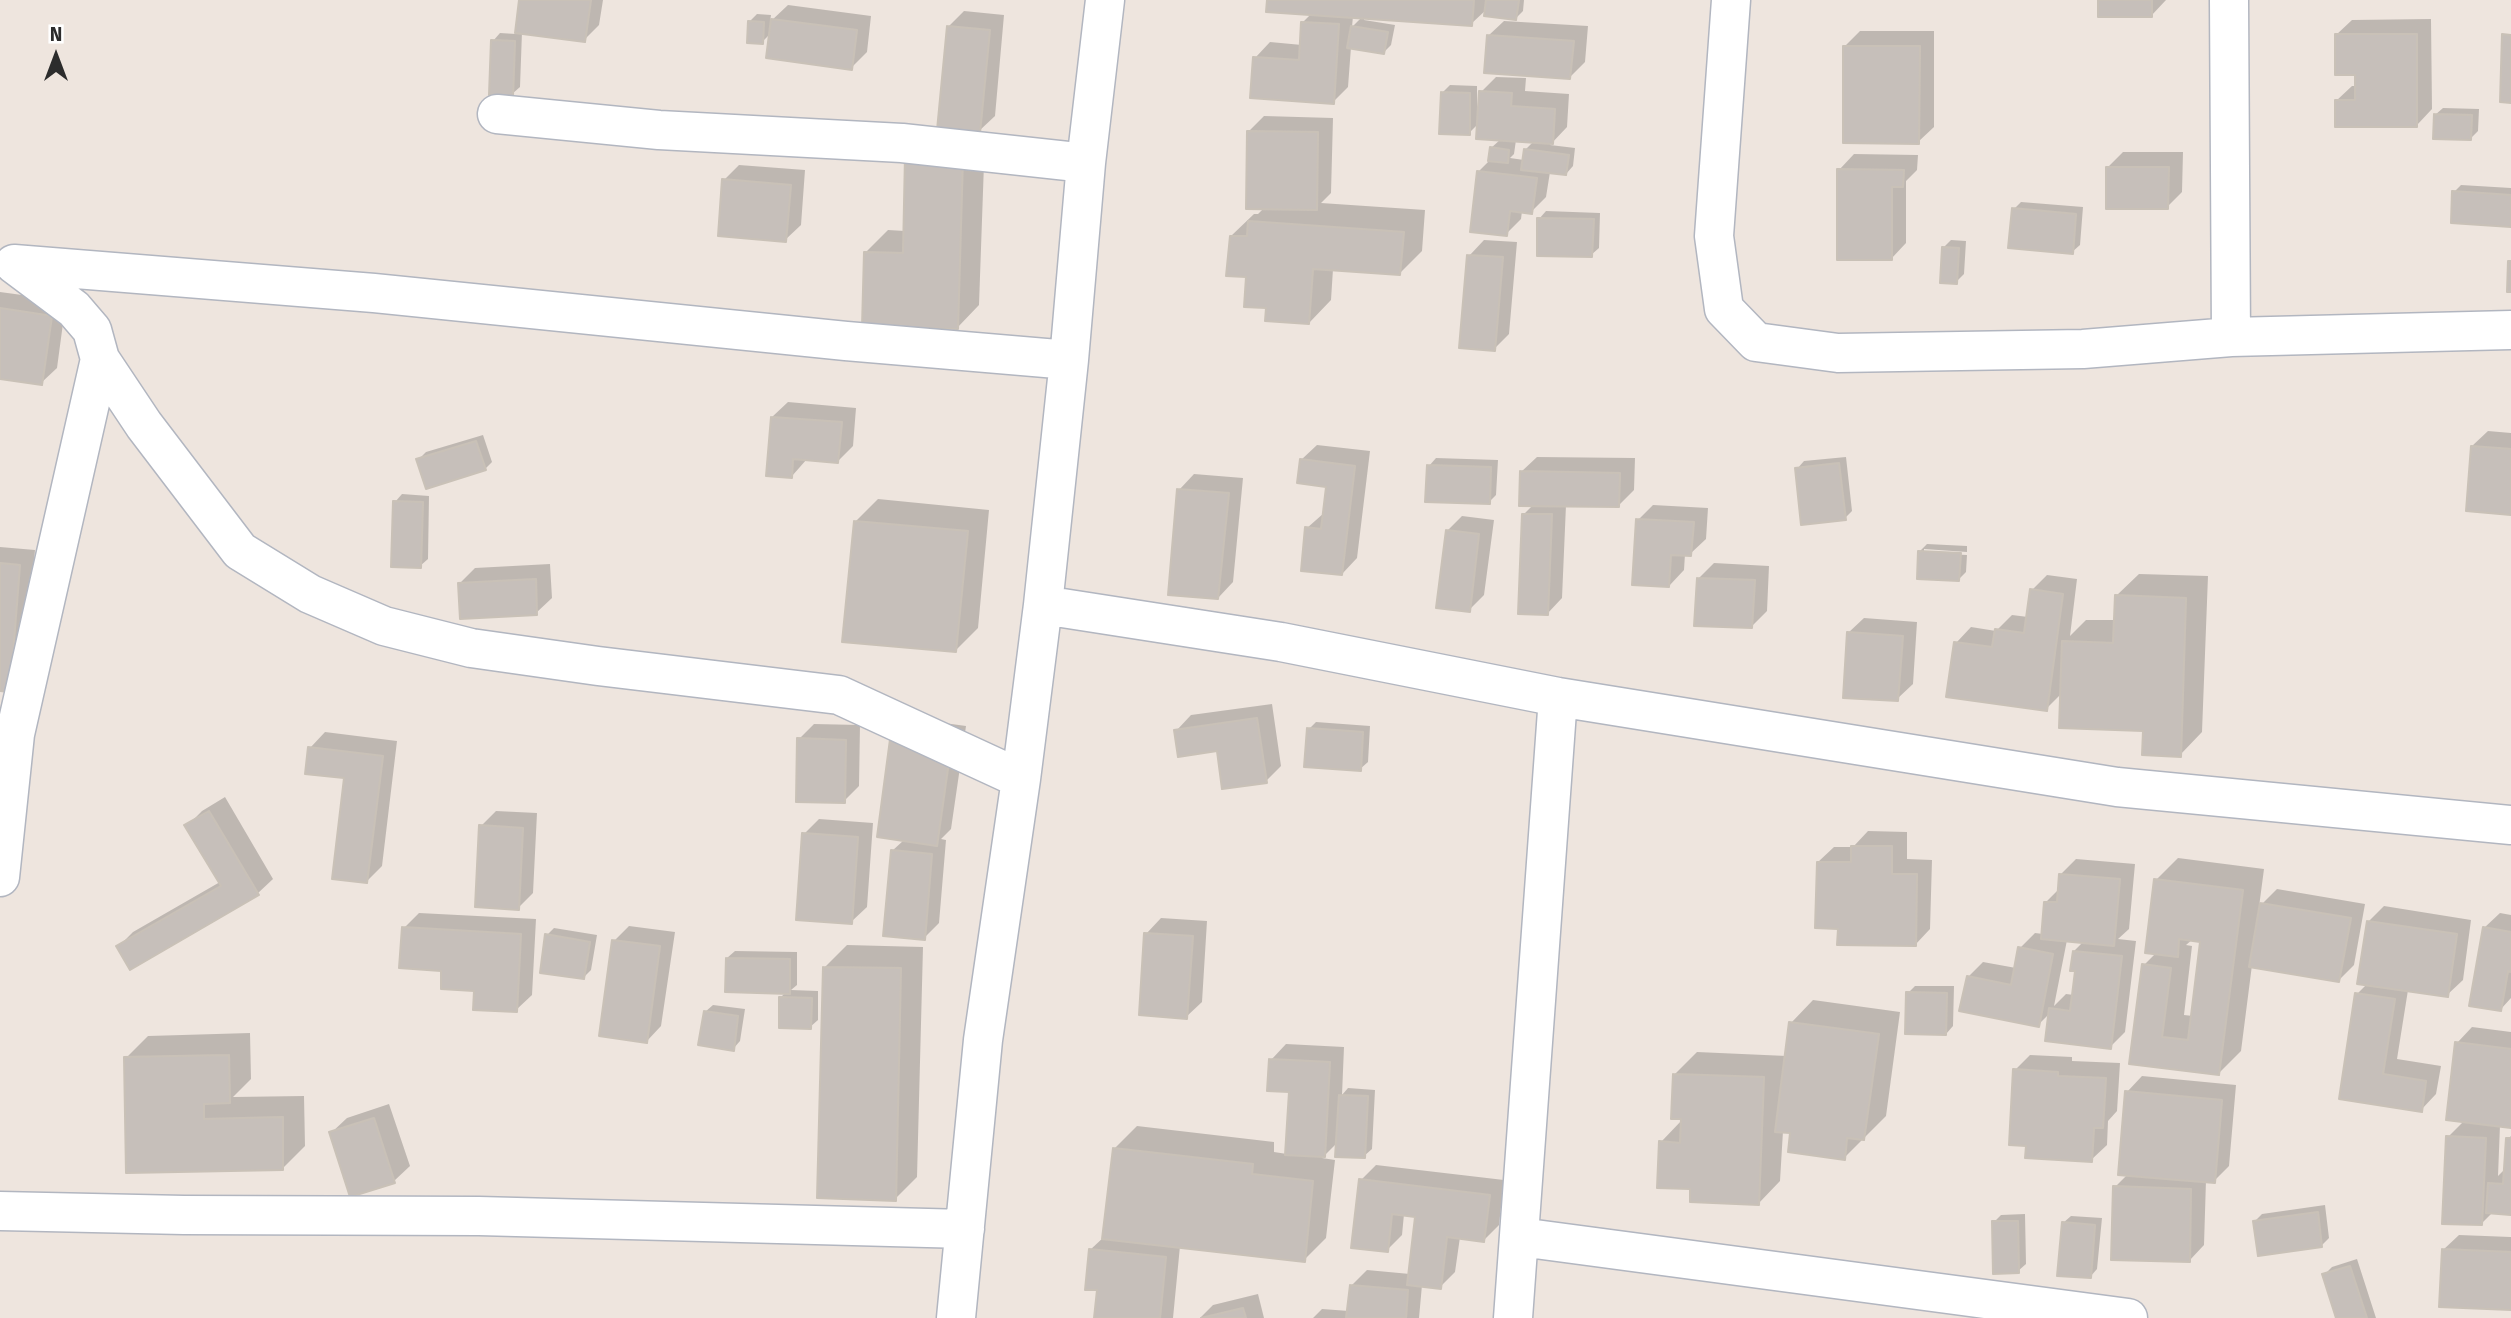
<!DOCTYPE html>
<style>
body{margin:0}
#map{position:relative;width:2511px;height:1318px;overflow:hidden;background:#eee5de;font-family:"Fira Sans",sans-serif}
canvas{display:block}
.north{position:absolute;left:21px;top:21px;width:70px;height:70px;-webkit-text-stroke:5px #fff;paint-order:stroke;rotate:0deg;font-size:19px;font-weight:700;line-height:28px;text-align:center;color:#2c2c2c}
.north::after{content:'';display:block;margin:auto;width:24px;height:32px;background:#2c2c2c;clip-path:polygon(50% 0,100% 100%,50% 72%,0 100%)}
</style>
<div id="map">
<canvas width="2511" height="1318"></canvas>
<div class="north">N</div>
</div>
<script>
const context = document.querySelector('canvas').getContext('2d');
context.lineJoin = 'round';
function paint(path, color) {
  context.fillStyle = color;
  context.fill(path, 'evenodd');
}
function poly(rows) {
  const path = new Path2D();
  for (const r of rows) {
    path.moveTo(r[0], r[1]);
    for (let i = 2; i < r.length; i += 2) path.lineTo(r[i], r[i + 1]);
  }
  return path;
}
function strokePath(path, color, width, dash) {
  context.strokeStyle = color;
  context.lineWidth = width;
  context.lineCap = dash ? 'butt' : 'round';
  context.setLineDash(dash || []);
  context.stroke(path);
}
paint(poly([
 [521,0,603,0,599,25,584,40,522,32,520,87,512,94,493,41,500,33,516,34],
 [1269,0,1524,0,1523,11,1516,18,1487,9,1471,24,1364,17,1364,20,1395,25,1391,45,1384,52,1351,47,1348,87,1333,102,1255,58,1270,42,1302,45,1303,22,1312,13],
 [1353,16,1362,17,1352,27],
 [2100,0,2166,0,2151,16],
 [788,5,871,16,867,52,851,68,771,33,762,42,750,21,757,14,771,15,770,22],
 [964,11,1004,15,995,116,979,131,949,26],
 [2431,19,2432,109,2417,125,2336,101,2352,86,2356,86,2356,73,2336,35,2352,20],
 [1504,21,1588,26,1585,62,1570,77,1488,36],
 [1860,31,1934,31,1934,127,1918,142,1845,46],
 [1496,77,1526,78,1525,91,1569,94,1567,127,1550,145,1575,148,1573,166,1566,174,1550,172,1546,197,1531,212,1522,211,1521,219,1506,234,1479,171,1490,160,1491,148,1501,139,1479,123,1469,133,1442,93,1450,85,1477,86,1477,112,1480,112,1481,92],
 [1516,140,1534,141,1525,150,1524,160,1510,158,1514,154],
 [2443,108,2479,109,2478,131,2471,138,2435,115],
 [1264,116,1333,118,1331,193,1321,203,1425,210,1422,251,1400,273,1333,269,1331,300,1309,323,1268,307,1248,276,1231,236,1254,214,1258,214,1264,208,1249,131],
 [985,135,979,305,957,328,866,252,888,230,905,231],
 [2123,152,2183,152,2182,192,2167,207,2108,167],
 [1854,154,1918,155,1917,170,1906,181,1906,243,1891,259,1839,170],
 [739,165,805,170,801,225,785,240,724,180],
 [2461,185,2511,188,2511,225,2454,192],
 [2021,202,2083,207,2080,245,2072,252,2014,209],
 [1546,211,1600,213,1599,248,1591,255,1539,219],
 [1484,240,1517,242,1509,334,1494,349,1469,256],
 [1951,240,1966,241,1964,274,1956,282,1943,248],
 [0,292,66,301,57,368,41,383,0,377],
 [788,402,856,408,853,446,838,461,807,459,792,476,772,417],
 [2488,431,2511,433,2511,513,2472,446],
 [483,435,492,462,485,469,418,460,426,452],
 [1317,445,1370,451,1357,558,1342,574,1307,528,1324,513,1327,486,1301,460],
 [1537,457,1635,458,1634,490,1619,505,1566,505,1562,598,1547,614,1524,514,1534,504,1521,472],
 [1846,457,1852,511,1845,518,1797,469,1804,461],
 [1436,458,1498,460,1496,495,1489,502,1429,466],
 [1194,474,1243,478,1233,582,1218,598,1179,490],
 [402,494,429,496,428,559,420,566,395,502],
 [878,499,989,510,978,628,955,651,855,522],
 [1653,505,1708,508,1706,539,1690,554,1685,554,1684,570,1669,586,1638,520],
 [1462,516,1494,520,1484,595,1469,610,1447,531],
 [1927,544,1967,546,1967,552,1924,549,1924,553,1967,555,1966,572,1959,579,1920,551],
 [0,547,35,550,24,675,0,689],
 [1714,563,1769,566,1767,611,1752,626,1698,579],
 [550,564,552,598,536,613,460,583,475,568],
 [2139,574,2208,576,2202,732,2180,755,2145,729,2062,693,2046,709,1956,643,1971,627,1996,631,2012,615,2028,617,2032,590,2047,575,2077,579,2070,636,2086,620,2116,620,2116,596],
 [1864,618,1917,622,1913,684,1897,699,1848,633],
 [1272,704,1281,766,1266,781,1218,749,1176,731,1191,715],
 [908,718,966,726,951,829,941,839,946,840,939,923,924,938,892,851,904,840],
 [1316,722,1370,726,1368,762,1360,769,1309,729],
 [814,724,860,725,859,786,844,801,799,739],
 [325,732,397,741,382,866,367,881,346,777,310,748],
 [225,797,273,879,257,894,118,947,133,932,220,882,187,826,202,811],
 [496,811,537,813,533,893,518,908,481,826],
 [819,819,873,823,867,907,851,922,804,834],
 [1868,831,1907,832,1907,859,1932,860,1930,929,1915,945,1840,927,1818,862,1834,847,1853,847],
 [2178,858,2264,869,2259,907,2277,889,2365,904,2354,965,2339,980,2252,965,2241,1051,2219,1073,2131,1062,2144,965,2156,953,2156,880],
 [2193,939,2202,940,2193,1016,2184,1015,2192,946,2186,945],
 [2076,859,2135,864,2129,929,2118,939,2136,941,2125,1032,2110,1047,2051,1012,2038,1025,1968,977,1983,962,2016,968,2020,948,2035,933,2043,934,2046,902,2060,888,2061,874],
 [2067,940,2084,941,2074,951,2077,970,2074,995,2066,994,2054,1006],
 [2384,906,2471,920,2463,980,2447,995,2408,990,2397,1059,2441,1066,2436,1094,2421,1110,2341,1097,2357,994,2367,984,2368,922],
 [419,913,536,919,532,995,516,1010,443,969,404,928],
 [2500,913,2511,915,2511,998,2501,1009,2484,928],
 [1161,918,1207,921,1202,1002,1186,1017,1146,934],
 [629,926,675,932,661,1026,646,1042,614,941],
 [554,928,597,935,591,970,583,978,547,935],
 [847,945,923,947,917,1177,895,1199,825,967],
 [735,951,797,952,797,985,791,990,818,991,818,1020,810,1027,780,998,786,992,727,958],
 [1915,986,1954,986,1953,1026,1946,1034,1908,993],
 [1813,1000,1900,1012,1886,1116,1844,1158,1792,1132,1783,1131,1780,1181,1758,1204,1692,1187,1661,1142,1682,1120,1674,1075,1697,1052,1787,1056,1791,1023],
 [713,1005,745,1009,740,1041,733,1049,705,1012],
 [2472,1027,2511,1032,2511,1126,2500,1125,2498,1176,2506,1168,2508,1139,2511,1136,2511,1214,2493,1212,2481,1224,2448,1137,2465,1120,2457,1043],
 [250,1033,251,1079,233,1097,304,1096,305,1146,283,1168,127,1172,126,1058,148,1036],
 [1286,1044,1344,1047,1342,1095,1348,1088,1375,1090,1372,1149,1364,1156,1338,1142,1322,1158,1335,1160,1326,1238,1304,1260,1180,1246,1173,1318,1096,1318,1099,1289,1090,1250,1105,1236,1115,1148,1137,1126,1274,1142,1274,1152,1287,1154,1291,1090,1271,1060],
 [2030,1055,2072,1057,2072,1061,2120,1063,2117,1111,2108,1121,2107,1145,2091,1160,2028,1144,2015,1070],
 [2142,1076,2236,1085,2229,1166,2214,1181,2206,1180,2204,1245,2189,1261,2115,1187,2128,1174,2127,1092],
 [389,1104,410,1166,394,1181,331,1133,347,1118],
 [1376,1165,1504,1180,1499,1225,1484,1240,1460,1237,1455,1272,1440,1287,1422,1285,1419,1318,1313,1318,1322,1309,1349,1311,1351,1286,1367,1270,1410,1274,1417,1215,1404,1214,1402,1235,1387,1250,1361,1180],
 [2325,1205,2329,1238,2322,1245,2255,1221,2262,1214],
 [2025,1214,2026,1264,2018,1271,1994,1222,2001,1215],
 [2071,1216,2102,1218,2097,1269,2090,1277,2063,1223],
 [2459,1235,2511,1237,2511,1308,2443,1250],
 [2357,1259,2376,1318,2338,1318,2324,1275,2332,1267],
 [1258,1294,1264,1318,1200,1318,1213,1305]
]), '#0003');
const building = poly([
 [519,0,591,0,585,42,515,33,519,0],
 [1267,0,1474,0,1472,26,1266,12,1267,0],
 [1486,0,1519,0,1516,20,1484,16,1486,0],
 [2098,0,2152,0,2152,17,2098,17,2098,0],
 [771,19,857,30,852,70,766,58,771,19],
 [748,21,764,22,763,44,747,43,748,21],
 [1301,22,1339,24,1334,104,1250,98,1253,57,1299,60,1301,22],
 [947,26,990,30,980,133,937,130,947,26],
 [1351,26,1388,32,1384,54,1347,48,1351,26],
 [2335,34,2417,34,2417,127,2335,127,2335,100,2355,100,2355,75,2335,75,2335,34],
 [2502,34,2511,35,2511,103,2500,102,2502,34],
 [1487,35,1574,41,1570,79,1484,73,1487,35],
 [491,40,515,41,513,96,489,95,491,40],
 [1843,46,1920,46,1919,144,1843,143,1843,46],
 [1479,91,1512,93,1511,106,1555,109,1553,144,1476,139,1479,91],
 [1441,92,1470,93,1470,135,1439,134,1441,92],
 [2434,114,2472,115,2471,140,2433,139,2434,114],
 [1247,131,1318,132,1317,210,1246,209,1247,131],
 [1490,147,1509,150,1508,163,1488,161,1490,147],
 [1524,149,1569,155,1566,175,1521,170,1524,149],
 [905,155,963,156,958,329,862,327,864,252,903,253,905,155],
 [2106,167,2169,167,2168,209,2106,209,2106,167],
 [1837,169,1904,170,1903,187,1892,187,1892,260,1837,260,1837,169],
 [1477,171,1537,178,1532,214,1510,211,1507,236,1470,232,1477,171],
 [722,179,791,185,786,242,718,236,722,179],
 [2452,191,2511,195,2511,227,2451,223,2452,191],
 [2012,208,2076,214,2073,254,2008,248,2012,208],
 [1537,218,1594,219,1592,257,1537,256,1537,218],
 [1248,221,1404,232,1400,275,1313,269,1309,324,1265,321,1266,308,1244,307,1246,277,1226,276,1230,236,1247,236,1248,221],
 [1942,247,1959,248,1957,284,1940,283,1942,247],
 [1467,255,1503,257,1495,351,1459,348,1467,255],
 [2508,261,2511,261,2511,292,2507,292,2508,261],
 [0,308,52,316,42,385,0,379,0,308],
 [771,417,842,422,838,463,793,459,792,478,766,476,771,417],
 [476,441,486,470,426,489,416,459,476,441],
 [2471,446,2511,449,2511,515,2466,511,2471,446],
 [1300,459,1355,466,1342,575,1301,571,1305,527,1321,529,1326,487,1297,483,1300,459],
 [1839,463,1846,520,1801,525,1795,468,1839,463],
 [1427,465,1491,467,1490,504,1425,502,1427,465],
 [1520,471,1620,473,1619,507,1519,506,1520,471],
 [1177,489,1229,493,1218,599,1168,595,1177,489],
 [393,501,423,502,421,568,391,567,393,501],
 [1522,514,1552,514,1548,615,1518,614,1522,514],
 [1636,519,1694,522,1691,556,1671,555,1669,587,1632,585,1636,519],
 [854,521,968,531,956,652,842,642,854,521],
 [1446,530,1479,534,1470,612,1436,608,1446,530],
 [1918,551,1961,553,1959,581,1917,579,1918,551],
 [0,563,20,565,10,692,0,691,0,563],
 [1697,578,1755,580,1752,628,1694,626,1697,578],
 [536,579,537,615,460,619,458,583,536,579],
 [2030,589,2063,594,2047,711,1946,697,1954,642,1992,647,1995,629,2024,633,2030,589],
 [2115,595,2186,598,2181,757,2142,755,2143,731,2059,728,2062,641,2113,643,2115,595],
 [1847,632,1903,636,1898,701,1843,698,1847,632],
 [1257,718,1267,783,1222,789,1217,751,1178,757,1174,730,1257,718],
 [1307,728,1363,732,1361,771,1304,767,1307,728],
 [891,732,952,740,937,846,877,837,891,732],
 [797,738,846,740,845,803,796,802,797,738],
 [308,747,383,756,367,883,332,879,344,778,305,774,308,747],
 [209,811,259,895,130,970,116,946,221,886,184,825,209,811],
 [479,825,523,828,519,910,475,907,479,825],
 [802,833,858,837,852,924,796,920,802,833],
 [1851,846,1892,846,1892,874,1917,874,1916,946,1837,945,1838,929,1815,928,1817,862,1851,862,1851,846],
 [891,850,932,854,925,940,883,936,891,850],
 [2059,874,2120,879,2114,946,2041,939,2044,902,2057,902,2059,874],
 [2154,879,2243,890,2219,1075,2129,1064,2142,964,2171,968,2162,1037,2188,1040,2200,942,2179,939,2178,957,2145,953,2154,879],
 [2260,903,2351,918,2339,982,2249,967,2260,903],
 [2367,921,2457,934,2448,997,2357,984,2367,921],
 [402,927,521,934,517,1012,473,1010,474,991,441,989,441,971,399,968,402,927],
 [2483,927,2511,932,2511,972,2508,971,2501,1011,2469,1006,2483,927],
 [1144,933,1193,936,1187,1019,1139,1015,1144,933],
 [545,934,590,942,584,979,540,973,545,934],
 [612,940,660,946,647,1043,599,1036,612,940],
 [2018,947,2053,954,2039,1027,1959,1011,1967,976,2011,985,2018,947],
 [2073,951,2122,956,2111,1049,2045,1041,2049,1008,2070,1011,2075,971,2070,971,2073,951],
 [726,958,790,959,790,994,725,992,726,958],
 [823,967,901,968,896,1201,817,1198,823,967],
 [1906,992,1947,993,1946,1035,1905,1034,1906,992],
 [2355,993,2395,999,2383,1074,2426,1081,2422,1112,2339,1099,2355,993],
 [779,997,812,998,811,1029,779,1028,779,997],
 [704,1011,738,1016,734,1051,698,1045,704,1011],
 [1789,1022,1879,1034,1864,1140,1847,1138,1845,1160,1788,1152,1790,1133,1775,1132,1789,1022],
 [2455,1042,2511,1049,2511,1128,2446,1120,2455,1042],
 [229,1055,230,1103,204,1104,204,1119,283,1117,283,1170,126,1173,124,1057,229,1055],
 [1269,1059,1330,1062,1325,1157,1285,1155,1289,1092,1267,1091,1269,1059],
 [2013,1069,2058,1072,2058,1076,2106,1078,2103,1128,2094,1128,2092,1162,2025,1158,2026,1146,2009,1145,2013,1069],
 [1673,1074,1764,1077,1759,1205,1690,1202,1690,1189,1657,1188,1659,1141,1680,1143,1681,1119,1671,1119,1673,1074],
 [2125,1091,2222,1100,2215,1183,2118,1175,2125,1091],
 [1339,1095,1368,1096,1365,1158,1335,1157,1339,1095],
 [374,1118,395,1183,350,1197,329,1132,374,1118],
 [2446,1136,2486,1138,2482,1225,2442,1224,2446,1136],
 [2506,1138,2511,1138,2511,1215,2486,1213,2488,1183,2503,1184,2506,1138],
 [1113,1148,1253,1164,1252,1174,1313,1181,1305,1262,1102,1239,1113,1148],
 [1359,1179,1490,1195,1484,1242,1447,1237,1441,1289,1407,1285,1415,1217,1392,1214,1388,1252,1351,1248,1359,1179],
 [2113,1186,2191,1189,2190,1262,2111,1260,2113,1186],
 [2318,1212,2322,1247,2258,1256,2253,1221,2318,1212],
 [1992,1221,2018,1221,2019,1273,1993,1274,1992,1221],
 [2062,1222,2095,1225,2091,1278,2057,1276,2062,1222],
 [1089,1249,1166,1257,1160,1318,1094,1318,1097,1290,1085,1290,1089,1249],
 [2442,1249,2511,1252,2511,1310,2439,1307,2442,1249],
 [2350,1266,2367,1318,2336,1318,2322,1274,2350,1266],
 [1350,1285,1408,1290,1406,1318,1346,1318,1350,1285],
 [1243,1308,1246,1318,1201,1318,1243,1308]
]);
paint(building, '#c6bfba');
strokePath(building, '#c9c1b7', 2);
const minor = poly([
 [1731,0,1714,236,1724,309,1756,342,1838,353,2083,349,2231,337,2511,330],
 [2229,0,2231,337],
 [497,114,659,130,902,143,1086,163],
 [14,264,374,293,846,341,1069,360],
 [100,359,144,425,240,551,310,594,384,626,471,648,598,666,839,695,1021,779],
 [1043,605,1281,642,1558,697,2117,787,2511,825],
 [0,877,15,734,100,359,92,330,74,309,14,264],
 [0,1211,184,1215,479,1216,965,1229],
 [1520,1237,2128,1318],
 [956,1318,983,1040,1021,779,1043,605,1069,360,1086,163,1105,0],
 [1513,1318,1558,697]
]);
strokePath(minor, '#b2b6c0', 41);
strokePath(minor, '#fff', 38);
</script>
